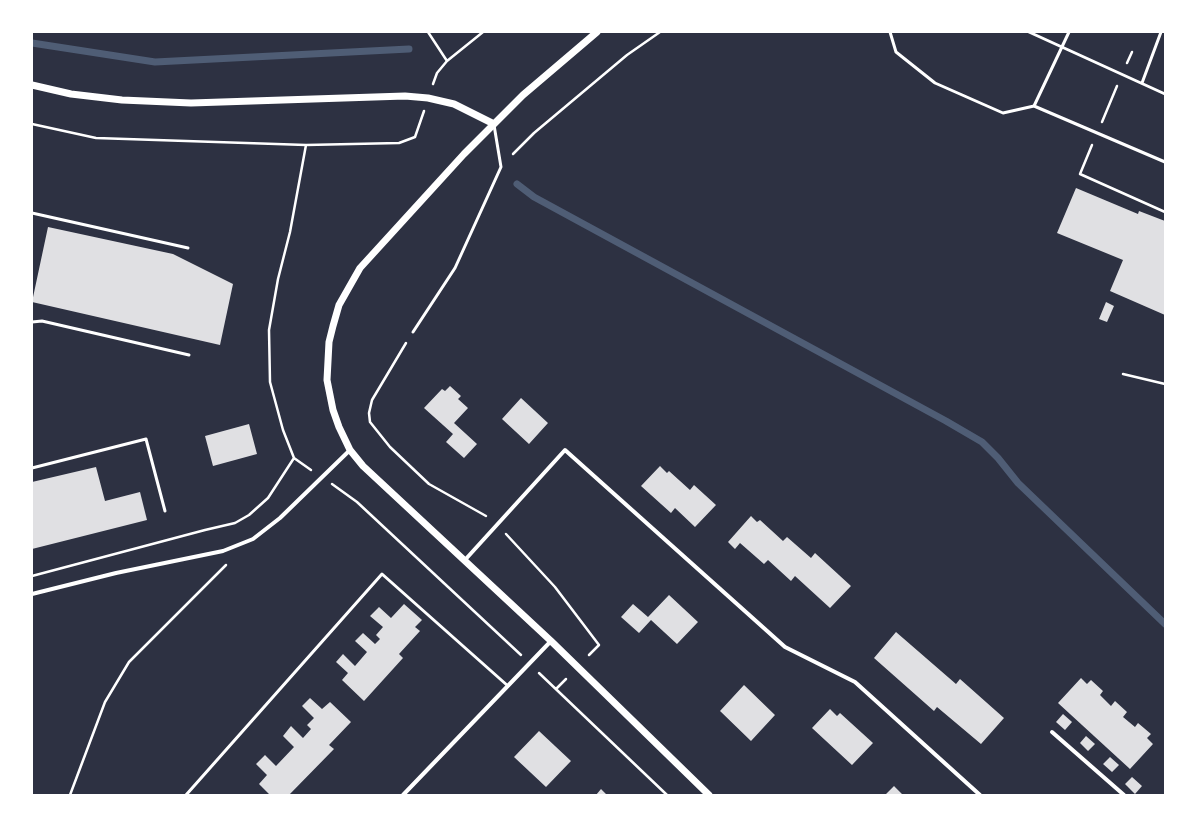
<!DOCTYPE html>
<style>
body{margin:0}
#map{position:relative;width:1197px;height:827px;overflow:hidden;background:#2d3142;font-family:Arial,sans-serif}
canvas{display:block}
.frame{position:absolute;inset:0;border:33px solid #fff;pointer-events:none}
</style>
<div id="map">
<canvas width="1197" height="827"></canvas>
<div class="frame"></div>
</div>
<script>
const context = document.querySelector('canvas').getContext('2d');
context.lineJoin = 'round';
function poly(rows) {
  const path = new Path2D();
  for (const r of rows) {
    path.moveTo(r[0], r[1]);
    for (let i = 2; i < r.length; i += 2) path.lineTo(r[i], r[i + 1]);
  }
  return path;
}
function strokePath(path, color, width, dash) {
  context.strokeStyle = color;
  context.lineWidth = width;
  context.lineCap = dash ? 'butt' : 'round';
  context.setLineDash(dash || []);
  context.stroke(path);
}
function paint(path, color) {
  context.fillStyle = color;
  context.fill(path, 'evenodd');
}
strokePath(poly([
 [32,43,155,62,409,49],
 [517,184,534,197,946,421,982,442,998,458,1018,483,1165,624]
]), '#4f5d75', 7);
paint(poly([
 [1076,188,1138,214,1139,211,1165,221,1165,315,1110,291,1123,260,1057,233],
 [48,227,173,254,233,284,220,345,32,302],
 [1106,302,1114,306,1107,322,1099,319],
 [450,386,461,396,458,399,468,408,454,423,477,444,464,458,446,442,453,434,424,408,442,389,445,391],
 [521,398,548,423,529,444,502,419],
 [249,424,257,454,213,466,205,436],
 [660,466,667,473,669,471,690,490,694,485,716,505,695,527,675,508,671,513,641,486],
 [96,467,105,501,140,492,147,520,32,549,32,482],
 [751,516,757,522,760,520,783,541,787,537,811,558,815,553,851,586,830,608,795,576,791,581,768,560,764,564,740,543,735,549,728,542],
 [669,595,698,622,677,644,651,620,639,633,621,617,633,604,648,617],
 [404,604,422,620,415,627,420,631,399,654,403,658,364,701,342,680,348,673,336,662,343,654,355,666,367,652,355,641,363,633,375,644,380,639,376,635,383,627,370,616,379,607,391,618],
 [896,632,956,684,960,679,1004,718,981,744,937,707,934,711,874,658],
 [1081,678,1087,684,1091,680,1103,691,1100,695,1111,706,1115,701,1127,712,1123,717,1135,727,1138,723,1151,734,1147,738,1153,744,1130,769,1058,703],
 [744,685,775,715,751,741,720,711],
 [310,698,322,709,330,702,351,722,329,745,334,749,289,795,270,795,259,784,267,775,256,764,265,755,276,766,294,747,283,736,291,726,303,738,311,729,307,725,314,718,302,706],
 [830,709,837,716,840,713,873,743,852,765,812,728],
 [1063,714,1072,722,1065,730,1056,722],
 [539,731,571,761,546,787,514,757],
 [1086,736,1095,744,1088,751,1080,743],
 [1110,757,1119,765,1112,772,1103,764],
 [1132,777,1142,786,1135,794,1125,784],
 [894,786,903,795,885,795],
 [601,789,607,795,596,795]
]), '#e0e0e3');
strokePath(poly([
 [428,32,447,61],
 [1127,63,1132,52],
 [433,84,437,73,447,61,483,32],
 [1102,122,1117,86],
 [32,124,96,138,306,145,399,143,415,137,424,111],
 [306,145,290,232,278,279,269,330,270,382,283,430,294,458,311,470],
 [1092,145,1080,174,1165,212],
 [513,154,534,133,627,55,660,32],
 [406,343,372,400,369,413,370,422,390,447,429,484,486,516],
 [1123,374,1165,384],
 [332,484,357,502,521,655],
 [506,534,555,587,599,645,589,655],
 [32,576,205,530,235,523,249,515,268,498,294,458],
 [539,673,667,795],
 [556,689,566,679],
 [70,795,105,702,129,662,226,565]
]), '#fff', 2.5);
strokePath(poly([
 [890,32,896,52,935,83,1003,113,1034,106,1069,32],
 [1029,32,1165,94],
 [1142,83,1161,32],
 [1034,106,1165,162],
 [32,213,188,248],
 [32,322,42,321,189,355],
 [413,332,455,268,501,167,494,125],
 [32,468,146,439,165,511],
 [186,795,382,574,508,686]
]), '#fff', 3);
strokePath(poly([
 [464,561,565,450,785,647,855,682,980,795],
 [32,594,116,573,223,551,253,539,280,518,350,450],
 [1052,732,1124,795],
 [403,795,551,641]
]), '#fff', 4);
strokePath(poly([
 [597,32,523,95,464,154,360,268,339,305,333,326,329,342,327,380,333,410,339,427,350,450,363,466,551,641,709,795],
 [32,85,71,94,122,100,191,103,405,96,428,98,454,104,494,124]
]), '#fff', 7);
</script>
